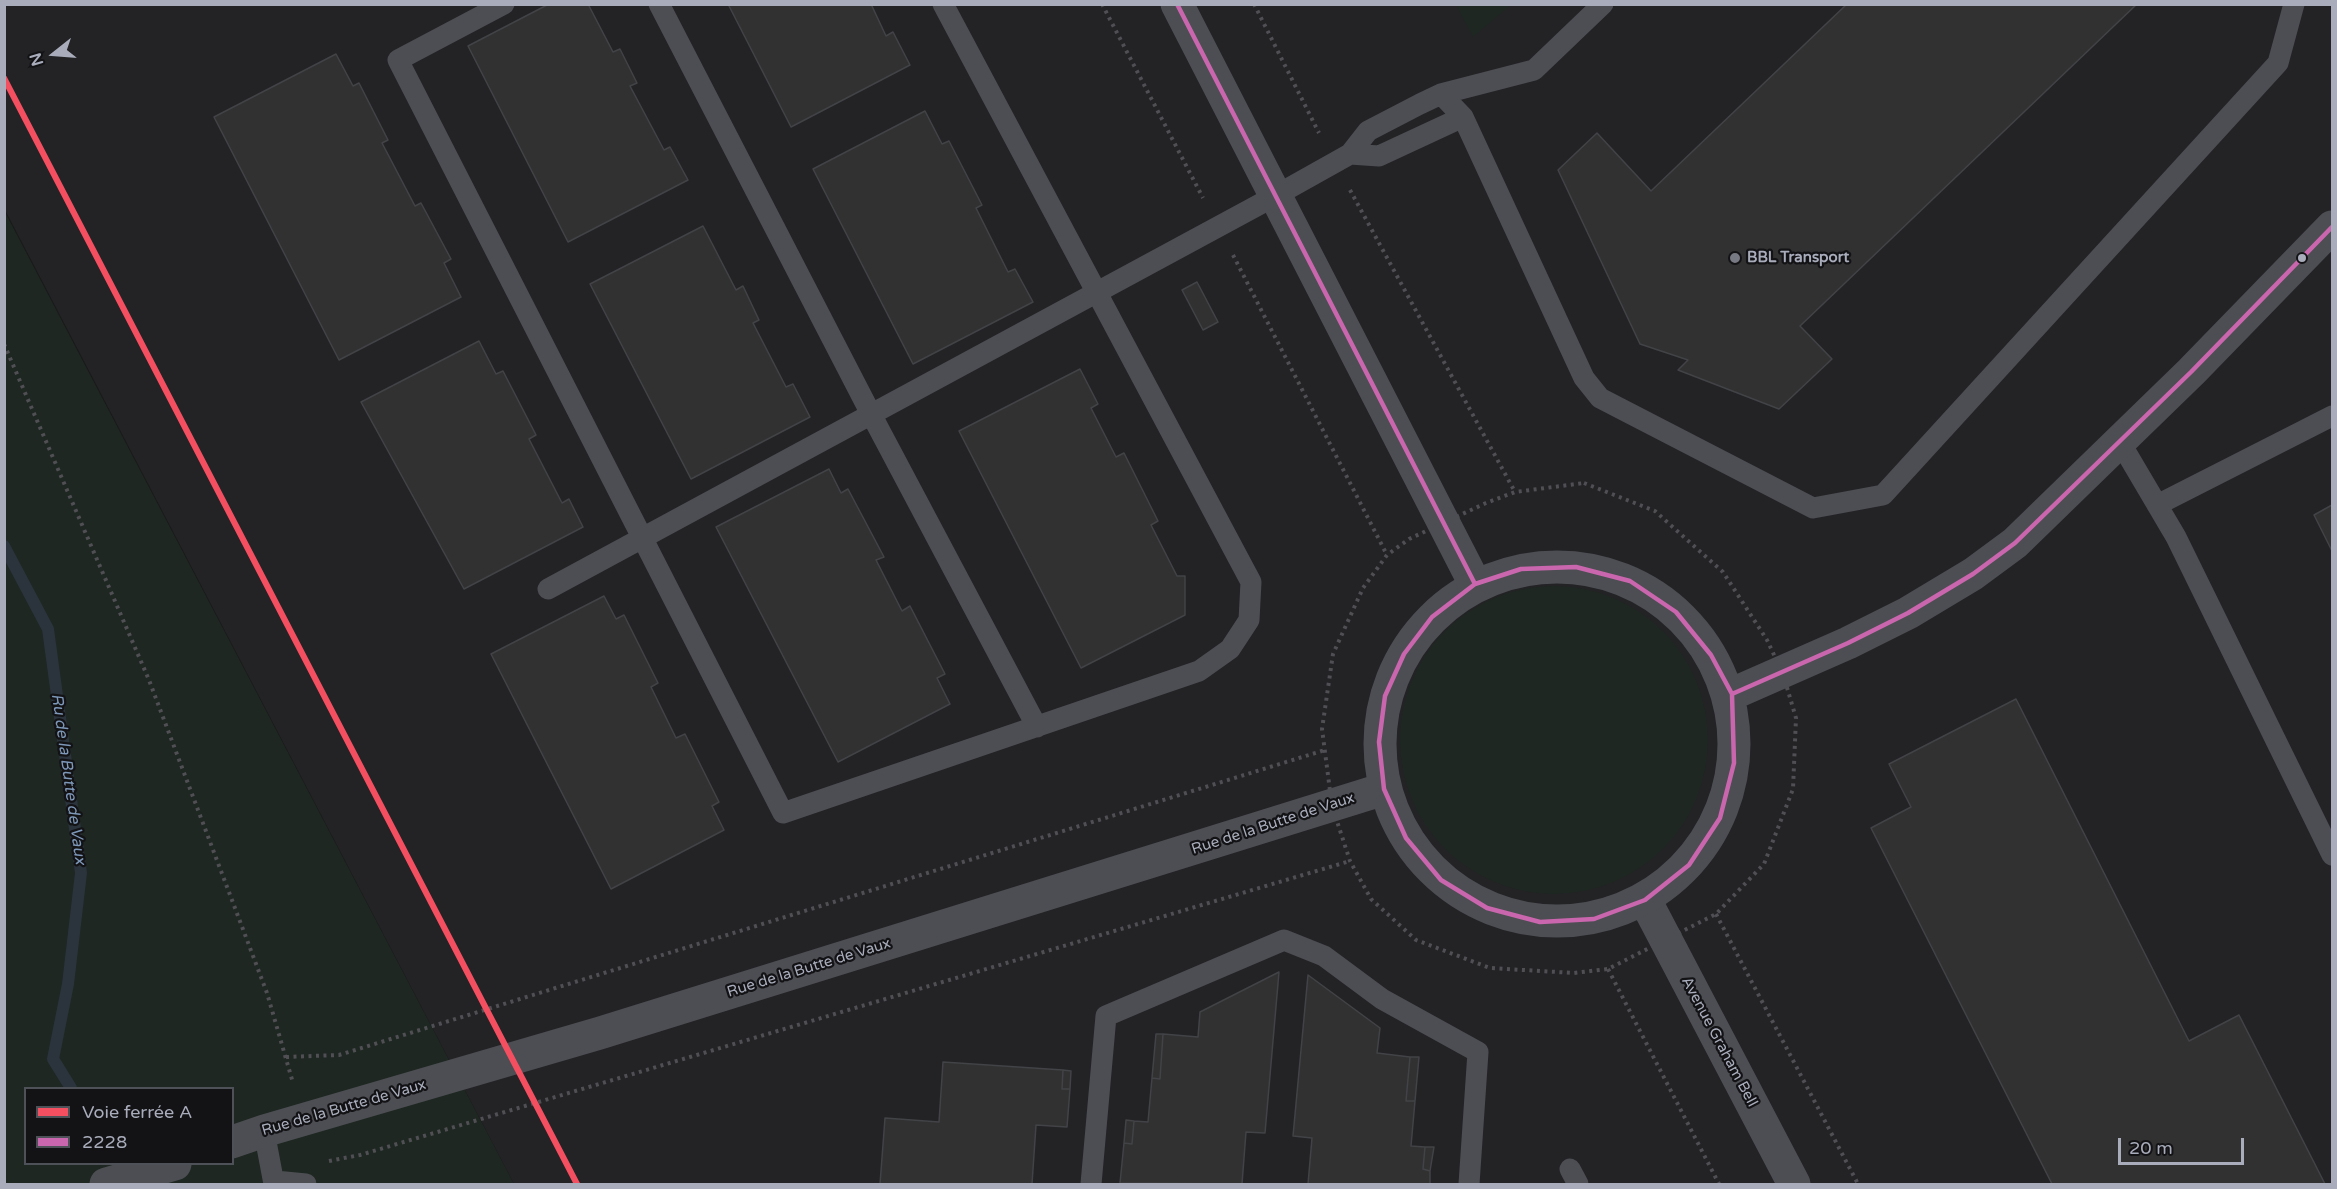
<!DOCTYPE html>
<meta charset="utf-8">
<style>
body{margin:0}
#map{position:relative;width:2337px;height:1189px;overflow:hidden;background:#19191a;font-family:"Varela Round",sans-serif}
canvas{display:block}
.frame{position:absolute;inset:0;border:6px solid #a9adbb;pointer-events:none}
.legend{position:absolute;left:24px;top:1087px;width:210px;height:78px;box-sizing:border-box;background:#131316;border:2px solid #4f5158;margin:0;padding:8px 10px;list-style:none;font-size:18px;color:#a9adbb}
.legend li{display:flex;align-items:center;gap:12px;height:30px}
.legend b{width:30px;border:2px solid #4f5158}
.north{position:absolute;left:24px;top:24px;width:60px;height:60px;-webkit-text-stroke:4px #131316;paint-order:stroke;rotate:253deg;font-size:16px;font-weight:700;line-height:24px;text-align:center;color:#a9adbb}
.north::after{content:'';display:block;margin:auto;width:21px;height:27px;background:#a9adbb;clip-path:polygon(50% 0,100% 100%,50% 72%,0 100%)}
.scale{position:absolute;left:2118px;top:1138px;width:126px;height:27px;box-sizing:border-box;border:3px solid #a9adbb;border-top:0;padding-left:8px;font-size:18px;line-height:21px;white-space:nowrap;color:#a9adbb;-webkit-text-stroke:4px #131316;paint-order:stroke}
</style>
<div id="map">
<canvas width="2337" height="1189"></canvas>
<div class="frame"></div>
<ul class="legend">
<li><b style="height:8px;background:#f44f60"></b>Voie ferrée A</li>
<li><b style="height:8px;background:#ca66ae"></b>2228</li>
</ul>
<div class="north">N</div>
<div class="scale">20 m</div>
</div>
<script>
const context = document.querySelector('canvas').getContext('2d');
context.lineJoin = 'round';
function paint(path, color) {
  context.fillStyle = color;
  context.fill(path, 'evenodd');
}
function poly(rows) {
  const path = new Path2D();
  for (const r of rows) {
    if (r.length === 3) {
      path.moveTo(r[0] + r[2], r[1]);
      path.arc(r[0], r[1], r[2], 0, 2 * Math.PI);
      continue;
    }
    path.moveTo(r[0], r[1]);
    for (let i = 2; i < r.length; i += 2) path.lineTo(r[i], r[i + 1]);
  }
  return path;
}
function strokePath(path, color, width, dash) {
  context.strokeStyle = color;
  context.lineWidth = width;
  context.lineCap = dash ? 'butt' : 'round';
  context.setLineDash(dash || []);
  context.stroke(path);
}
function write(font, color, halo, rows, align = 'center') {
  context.font = font + ' "Varela Round",sans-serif';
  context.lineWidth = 4.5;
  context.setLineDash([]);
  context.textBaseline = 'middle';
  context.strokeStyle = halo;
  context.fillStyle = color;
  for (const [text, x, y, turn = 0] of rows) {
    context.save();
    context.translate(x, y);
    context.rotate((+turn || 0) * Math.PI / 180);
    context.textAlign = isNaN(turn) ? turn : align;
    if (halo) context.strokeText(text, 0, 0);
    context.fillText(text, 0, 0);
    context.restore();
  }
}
paint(poly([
 [5,5,2332,5,2332,1184,514,1184,5,210]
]), '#232326');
paint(poly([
 [1456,5,1511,5,1473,37],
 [4,210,86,367,514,1184,5,1184],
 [26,1088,232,1088,232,1164,26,1164],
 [1554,740,154]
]), '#1e2721');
strokePath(poly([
 [4,546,48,629,81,873,68,984,53,1059,71,1088]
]), '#2b333d', 12);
const building = poly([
 [549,4,588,4,613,52,620,49,637,83,630,86,664,150,670,147,688,180,568,242,468,46,549,4],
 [728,4,871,4,886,36,893,32,910,65,791,127,728,4],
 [1847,4,2137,4,1800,326,1832,359,1779,409,1678,370,1688,360,1640,344,1558,170,1597,133,1651,191,1847,4],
 [336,54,353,86,359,83,388,140,382,143,415,206,421,203,451,259,444,263,461,297,339,360,214,117,336,54],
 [925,111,942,144,949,141,982,205,976,208,1008,272,1015,269,1033,302,913,364,813,169,925,111],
 [703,226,736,290,743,286,759,320,753,323,786,387,793,384,810,417,691,479,590,284,703,226],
 [1197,282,1218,322,1203,330,1182,290,1197,282],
 [479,341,496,374,503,371,536,435,529,439,562,503,569,499,583,527,464,589,361,402,479,341],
 [1080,369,1098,404,1091,408,1116,457,1124,453,1158,521,1151,525,1177,576,1185,576,1185,615,1081,668,959,431,1080,369],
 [829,469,841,493,848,489,884,557,876,560,902,611,910,606,945,674,937,678,950,704,838,762,716,527,829,469],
 [2332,505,2332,551,2314,515,2332,505],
 [604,596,616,619,624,615,658,683,651,687,676,738,685,734,719,802,712,806,724,830,611,889,491,654,604,596],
 [2016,699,2189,1041,2239,1015,2325,1184,2052,1184,1871,828,1911,807,1889,764,2016,699],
 [1279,972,1265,1133,1246,1132,1242,1184,1120,1183,1124,1143,1132,1144,1134,1121,1148,1122,1152,1078,1160,1079,1163,1034,1198,1037,1200,1012,1279,972],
 [1308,975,1380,1028,1377,1053,1410,1057,1406,1101,1415,1101,1411,1146,1425,1147,1423,1169,1430,1171,1430,1184,1308,1184,1312,1138,1293,1136,1308,975],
 [1156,1034,1163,1034,1160,1079,1152,1078,1156,1034],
 [1410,1057,1419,1057,1415,1101,1406,1101,1410,1057],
 [943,1062,1063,1070,1062,1089,1070,1089,1067,1127,1036,1125,1032,1184,880,1184,885,1118,939,1122,943,1062],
 [1063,1070,1071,1071,1070,1089,1062,1089,1063,1070],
 [1126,1120,1134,1121,1132,1144,1124,1143,1126,1120],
 [1425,1147,1434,1147,1430,1171,1423,1169,1425,1147]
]);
paint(building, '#313132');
strokePath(building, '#424346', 1.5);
strokePath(poly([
 [1102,4,1203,198],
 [1254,4,1319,133],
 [1350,190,1515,492],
 [1233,255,1387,555],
 [4,344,149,680,267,993,293,1083],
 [1584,483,1655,511,1723,572,1767,640,1783,674,1796,718,1793,789,1764,864,1716,914,1608,969,1574,973,1490,968,1416,940,1371,899,1350,861,1332,806,1322,729,1333,654,1363,588,1387,555,1409,539,1486,503,1515,492,1584,483],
 [1716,914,1858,1184],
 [1608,969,1719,1184],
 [286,1057,339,1055,1325,750],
 [329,1161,360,1155,1350,861]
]), '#4f4f54', 4, [3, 4.5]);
strokePath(poly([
 [504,4,398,60,783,813,1199,671,1230,649,1249,620,1251,582,943,4],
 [659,4,871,414,1037,727],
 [1441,94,1463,117,1584,378,1600,398,1813,508,1883,495,2278,63,2294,4],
 [1350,154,1379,156,1463,117],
 [2120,442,2176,537,2332,855],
 [2157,505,2332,416],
 [548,589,1275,196,1350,154,1368,131,1420,104,1441,94,1534,70,1603,4],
 [264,1131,274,1184],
 [1570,1169,1578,1184],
 [275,1181,306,1184],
 [1091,1184,1106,1016,1284,940,1324,956,1382,999,1478,1052,1469,1184]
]), '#4d4e53', 21);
strokePath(poly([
 [1177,4,1475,584],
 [1645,900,1794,1184]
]), '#4d4e53', 33);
strokePath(poly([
 [1557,744,177],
 [1732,694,1848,643,1908,613,1973,574,2015,543,2191,372,2332,227],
 [232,1142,264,1131,600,1033,1384,789],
 [106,1184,175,1164]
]), '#4d4e53', 33);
strokePath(poly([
 [1177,4,1475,584],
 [1732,694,1848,643,1908,613,1973,574,2015,543,2191,372,2332,227],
 [1540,922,1487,908,1441,880,1406,838,1384,789,1379,742,1385,696,1404,654,1432,617,1475,584,1521,569,1576,567,1630,581,1676,612,1711,655,1732,694,1734,763,1720,818,1689,865,1645,900,1594,919],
 [1540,922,1594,919],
 [1540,922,1594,919]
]), '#ca66ae', 4.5);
strokePath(poly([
 [4,78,577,1184]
]), '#f44f60', 6);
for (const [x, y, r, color] of [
 [1735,258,6,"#777983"],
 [2302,258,5,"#a9adbb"]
]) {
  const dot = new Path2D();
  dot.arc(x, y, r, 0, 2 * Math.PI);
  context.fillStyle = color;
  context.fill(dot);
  strokePath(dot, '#131316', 2);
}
write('bold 15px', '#a9adbb', '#131316', [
 ["BBL Transport",1747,258]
], 'left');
write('15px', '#a9adbb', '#131316', [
 ["Rue de la Butte de Vaux",1273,824,-18],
 ["Rue de la Butte de Vaux",809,968,-17],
 ["Avenue Graham Bell",1719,1042,62],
 ["Rue de la Butte de Vaux",344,1108,-16]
]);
write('italic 16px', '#7e98b9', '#131316', [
 ["Ru de la Butte de Vaux",68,779,82]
]);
</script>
